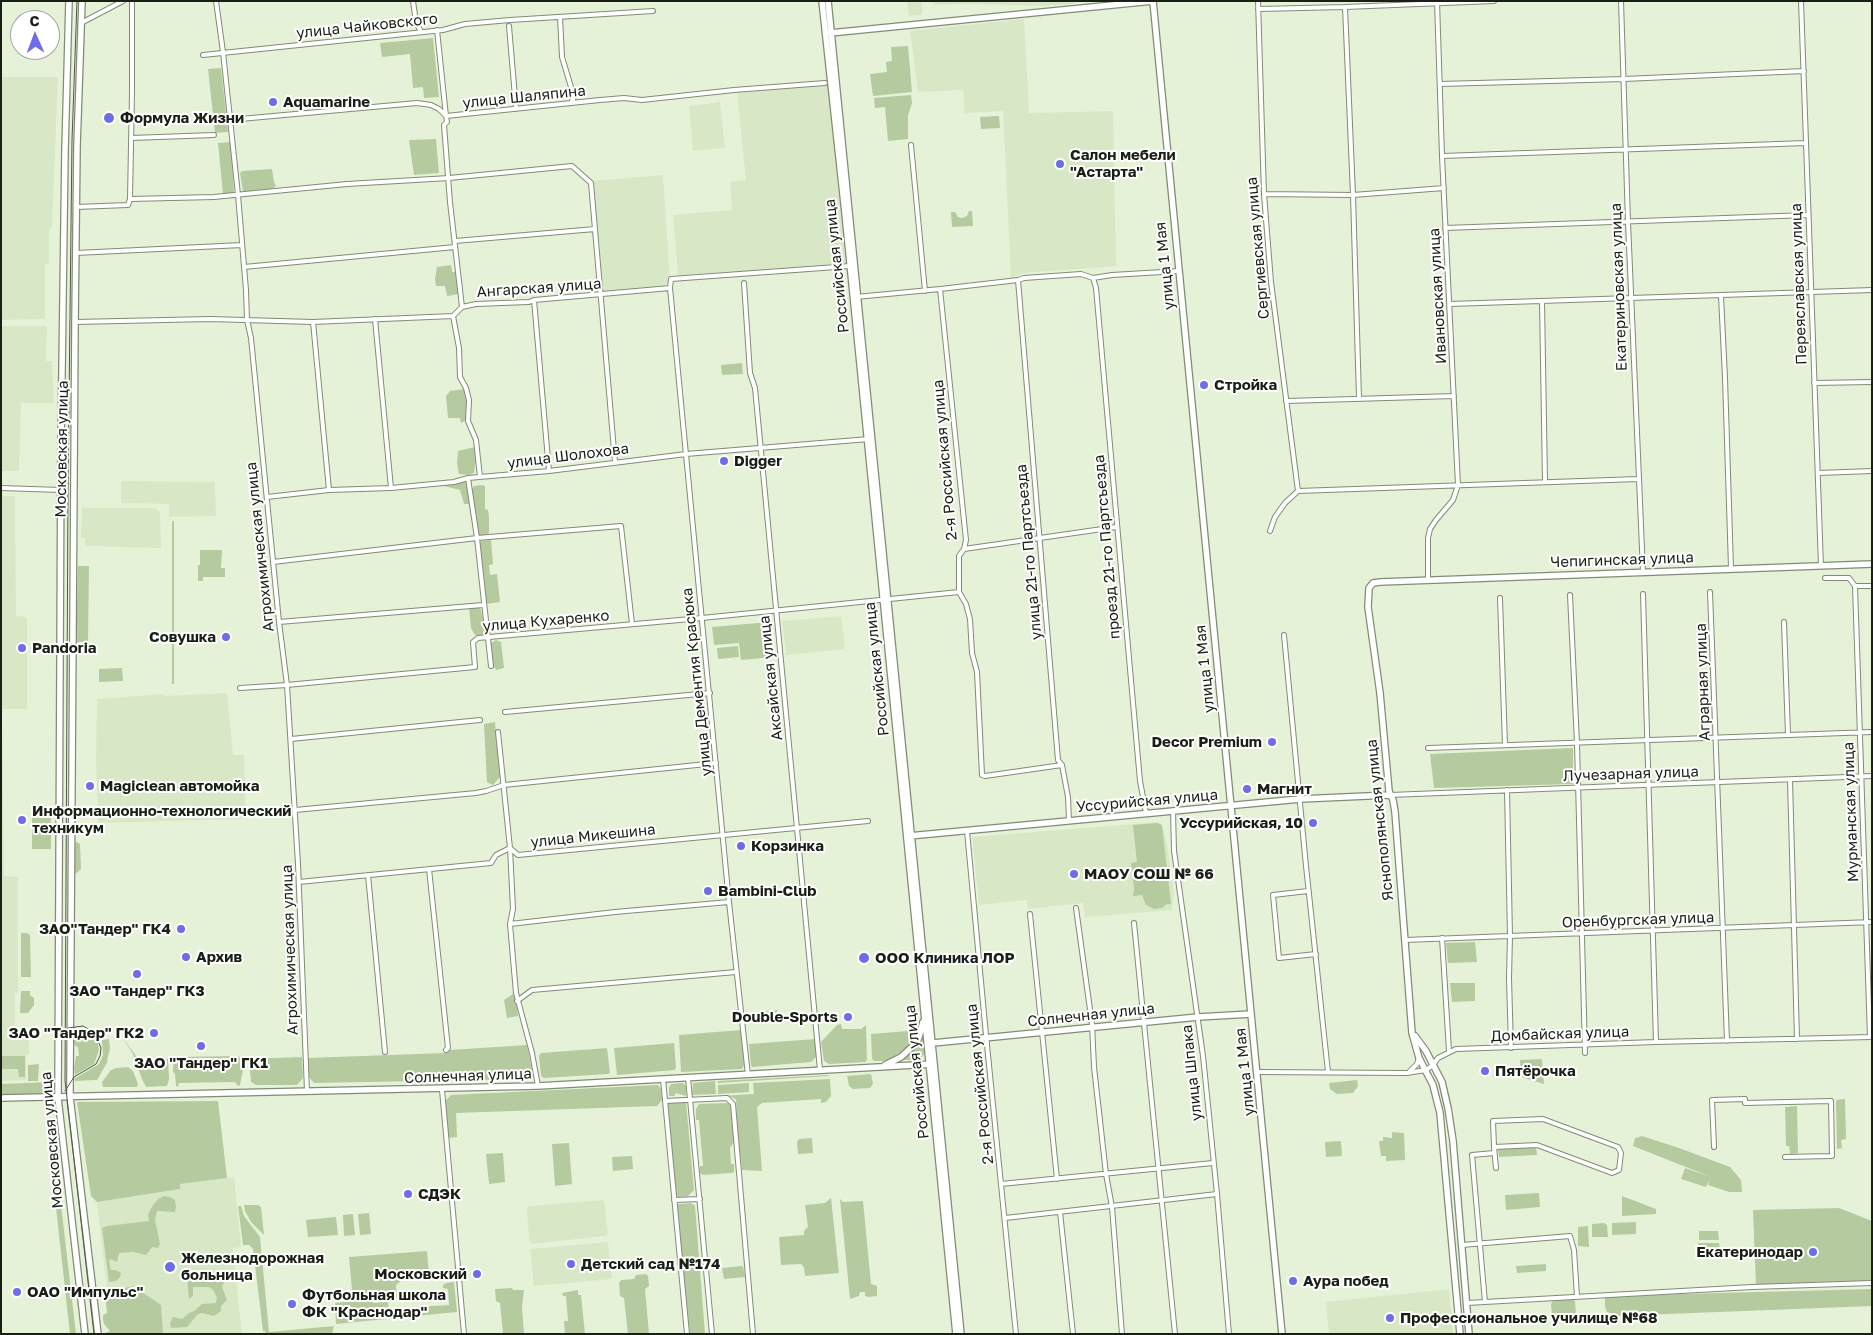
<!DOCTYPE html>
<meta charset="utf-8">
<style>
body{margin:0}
#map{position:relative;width:1873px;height:1335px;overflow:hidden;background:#e5f2d8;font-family:"Golos Text",sans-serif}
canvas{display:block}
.frame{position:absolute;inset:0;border:2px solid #1a1f16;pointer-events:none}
.north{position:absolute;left:10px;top:10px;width:50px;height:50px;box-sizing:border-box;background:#fff;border:1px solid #a3a5a2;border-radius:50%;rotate:358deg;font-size:14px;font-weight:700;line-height:20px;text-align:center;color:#1a1f16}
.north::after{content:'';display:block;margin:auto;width:18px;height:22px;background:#6c6de7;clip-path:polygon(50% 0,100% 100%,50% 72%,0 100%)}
</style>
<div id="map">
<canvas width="1873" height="1335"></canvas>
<div class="frame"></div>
<div class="north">С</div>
</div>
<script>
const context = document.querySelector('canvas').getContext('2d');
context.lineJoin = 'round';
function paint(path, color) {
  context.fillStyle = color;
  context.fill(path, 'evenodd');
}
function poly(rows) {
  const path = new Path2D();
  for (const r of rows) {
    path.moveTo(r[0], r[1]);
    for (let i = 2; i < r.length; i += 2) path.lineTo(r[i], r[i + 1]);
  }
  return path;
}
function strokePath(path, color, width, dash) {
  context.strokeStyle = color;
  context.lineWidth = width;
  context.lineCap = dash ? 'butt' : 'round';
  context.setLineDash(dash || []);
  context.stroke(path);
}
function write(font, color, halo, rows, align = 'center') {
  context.font = font + ' "Golos Text",sans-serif';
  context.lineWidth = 4;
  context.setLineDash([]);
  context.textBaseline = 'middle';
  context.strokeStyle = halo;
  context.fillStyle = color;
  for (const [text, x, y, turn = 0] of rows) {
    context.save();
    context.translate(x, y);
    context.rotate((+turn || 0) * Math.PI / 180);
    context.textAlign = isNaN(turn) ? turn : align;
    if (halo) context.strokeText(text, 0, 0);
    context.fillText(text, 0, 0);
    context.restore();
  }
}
paint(poly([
 [907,1,922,1,922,15,909,16],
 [929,1,1074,1,1074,4,1043,6,970,4,934,5,934,3,930,3],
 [1024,19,1029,113,1113,111,1116,266,1024,273,1011,278,1003,111,965,113,963,90,918,92,910,31],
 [1,77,58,77,52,228,49,229,49,263,45,264,45,319,1,320],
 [828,84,830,114,834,132,848,264,678,275,673,215,732,210,730,182,746,180,737,93],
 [720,102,725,148,693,151,689,106],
 [663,175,670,282,662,286,603,292,592,181],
 [47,326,46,361,52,361,54,403,21,403,19,471,1,471,1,326],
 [121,481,215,482,216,516,169,517,169,504,121,503],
 [1,496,15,496,16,616,27,617,27,709,3,709,2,713,4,876,18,877,18,993,15,993,15,1031,26,1032,29,1035,29,1054,26,1055,26,1080,1,1081],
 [82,508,155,508,159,511,160,515,161,548,85,546,85,538,81,538],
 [841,616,845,649,786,655,782,621],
 [227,693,233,755,244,755,246,819,99,823,98,818,102,817,102,809,98,809,96,760,97,699,164,694,165,696],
 [1158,822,1162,825,1166,838,1174,893,1172,910,1085,917,1083,903,1028,909,1027,900,979,905,972,837],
 [234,1177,241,1247,233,1248,242,1334,112,1334,97,1202,179,1189,180,1184],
 [602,1200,604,1201,608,1233,605,1236,532,1244,529,1241,527,1208,529,1206],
 [608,1242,612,1279,534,1286,530,1249],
 [1449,1289,1453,1334,1329,1334,1326,1302]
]), '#d8e8c7');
paint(poly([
 [433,38,439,97,424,98,423,87,413,88,410,54,382,57,380,43],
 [908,46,912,92,873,96,870,74,887,72,886,62,892,61,891,47],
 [221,68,228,132,215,133,208,69],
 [911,95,912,103,908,115,908,139,888,141,885,107,875,108,874,98],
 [999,116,1000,128,981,129,980,117],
 [436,139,439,173,414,175,409,140],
 [231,142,234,193,223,194,218,143],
 [272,169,274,182,276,186,269,192,248,193,243,191,240,173,242,171],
 [969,211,972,211,973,226,952,227,951,212,955,212,958,217,962,218,967,216],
 [451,265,452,272,457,272,460,294,447,296,445,286,436,286,435,279,437,267],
 [742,363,743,374,722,375,721,365],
 [464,389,468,402,467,420,461,423,460,418,448,418,446,396,450,391],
 [475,447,476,458,474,473,469,475,459,474,457,463,458,451],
 [465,480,469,490,471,504,464,504,460,490,444,486,442,482],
 [481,485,485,486,485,509,488,510,489,517,489,533,483,537,477,537,472,490,474,486],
 [172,521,174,521,174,684,172,684],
 [491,540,493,564,489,565,490,575,497,574,500,602,486,604,480,543,481,541],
 [200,550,222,550,221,568,225,568,225,577,203,577,203,581,198,581,198,565,200,565],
 [78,566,89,566,88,642,76,642],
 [478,607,481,610,485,630,484,635,479,637,474,634,471,628,469,608],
 [770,622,773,657,741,660,739,643,714,645,712,627],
 [496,640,501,642,504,668,496,670,493,665,490,644],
 [738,646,739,657,718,659,717,648],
 [122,668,123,681,99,682,99,669],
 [495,722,500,777,493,785,487,782,484,724],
 [1573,748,1573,784,1434,788,1430,754],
 [32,810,51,810,51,849,32,849],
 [1157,823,1162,825,1171,904,1167,904,1162,908,1154,909,1146,905,1142,895,1133,896,1134,889,1131,863,1137,862,1133,825],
 [77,842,80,844,81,869,77,873,73,872,73,844],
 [21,933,27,933,30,935,31,977,21,977],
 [1475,942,1477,962,1448,963,1446,943],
 [1450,983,1475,983,1475,1001,1452,1002],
 [21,991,30,991,30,995,34,998,34,1005,28,1013,20,1013],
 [513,994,516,997,518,1016,507,1018,504,1000],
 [777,1010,779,1022,763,1023,762,1012],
 [841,1024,842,1029,861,1029,866,1025,867,1060,865,1062,829,1064,824,1061,821,1042,837,1025],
 [73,1028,83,1028,92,1033,97,1040,99,1050,94,1064,75,1075,74,1068,76,1056,79,1056,78,1047,75,1046,72,1036],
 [741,1030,745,1063,742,1069,681,1072,679,1035],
 [908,1031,909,1034,915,1037,909,1046,888,1061,874,1061,872,1059,871,1034],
 [923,1034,925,1053,922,1057,919,1060,903,1060,915,1047],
 [122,1037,139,1060,168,1059,169,1079,167,1086,146,1087,142,1079,133,1054],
 [109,1039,110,1049,107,1060,108,1061,97,1080,75,1081,74,1079,99,1064,103,1055,102,1040],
 [816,1039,816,1057,811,1062,752,1067,751,1065,749,1044],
 [674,1043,676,1067,675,1070,617,1075,614,1048],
 [527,1045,533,1075,531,1079,314,1083,309,1077,308,1058,445,1053,449,1050],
 [607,1048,610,1073,608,1074,544,1078,541,1076,539,1056,541,1053],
 [1,1056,25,1056,25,1077,19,1077,18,1069,1,1069],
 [238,1056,243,1060,243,1070,240,1085,238,1086,235,1082,179,1083,178,1087,176,1086,175,1074,173,1072,174,1057],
 [302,1057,303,1078,297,1085,256,1085,251,1082,249,1059],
 [1542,1059,1544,1084,1521,1077,1520,1060],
 [39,1064,38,1081,28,1081,28,1065],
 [128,1067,133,1071,138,1084,137,1087,103,1087,102,1082,111,1070,116,1068],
 [871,1074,873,1084,870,1088,853,1089,849,1086,847,1076],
 [829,1075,829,1076,718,1083,718,1081],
 [830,1079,831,1096,826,1102,821,1103,821,1099,762,1103,757,1107,762,1171,742,1170,741,1157,739,1157,736,1099,731,1097,719,1098,719,1096,754,1094,753,1083],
 [1357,1080,1358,1086,1353,1093,1337,1094,1330,1089,1329,1083],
 [715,1081,716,1094,692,1095,693,1083],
 [51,1082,51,1090,47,1094,1,1094,1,1084],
 [683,1083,686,1086,686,1096,676,1093,674,1096,669,1096,669,1088,671,1084],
 [749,1083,749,1092,718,1094,718,1085],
 [658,1085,661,1089,662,1100,657,1106,456,1113,457,1137,448,1138,445,1101,451,1095],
 [1845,1099,1846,1139,1841,1140,1842,1148,1837,1149,1836,1100],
 [218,1101,227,1178,180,1184,180,1189,97,1202,91,1196,77,1102],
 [686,1102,694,1190,688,1196,678,1197,675,1192,668,1105,670,1103],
 [729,1103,732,1105,734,1142,730,1148,731,1164,734,1164,734,1172,732,1173,703,1175,700,1173,700,1166,703,1166,699,1120,696,1120,696,1109,699,1104],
 [1797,1106,1798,1153,1790,1154,1789,1146,1786,1146,1785,1107],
 [47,1126,52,1126,76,1334,70,1334],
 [1392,1132,1404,1133,1405,1160,1386,1161,1386,1156,1381,1156,1379,1141,1383,1141,1383,1137,1392,1138],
 [1642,1136,1679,1148,1730,1167,1741,1180,1742,1192,1729,1192,1708,1185,1710,1179,1706,1187,1681,1179,1685,1168,1711,1177,1633,1146,1635,1138],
 [812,1138,813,1153,798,1154,797,1142,799,1139],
 [1341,1141,1342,1156,1326,1157,1325,1142],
 [569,1143,572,1184,555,1186,552,1144],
 [1536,1147,1537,1155,1499,1157,1498,1149],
 [503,1153,505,1182,489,1184,486,1154],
 [632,1156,633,1169,613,1171,612,1157],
 [1539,1193,1540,1207,1506,1210,1505,1195],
 [164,1196,170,1197,175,1200,176,1207,175,1212,157,1211,155,1220,160,1244,158,1248,152,1247,146,1255,133,1252,119,1253,117,1262,110,1259,109,1261,111,1270,116,1270,121,1273,120,1277,116,1281,109,1282,102,1228,107,1226,149,1221,148,1214,153,1205,158,1199],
 [1622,1196,1656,1209,1656,1214,1622,1216],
 [831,1198,839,1273,805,1276,804,1267,801,1264,781,1265,779,1237,804,1235,804,1231,808,1227,805,1205,825,1203],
 [840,1199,843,1202,863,1201,871,1284,877,1286,877,1296,869,1297,865,1296,865,1292,860,1292,859,1296,850,1299],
 [691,1203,695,1206,705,1334,690,1334,677,1207,679,1204],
 [244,1205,258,1205,261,1207,264,1235,251,1222,245,1211],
 [238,1206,241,1206,244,1216,260,1237,269,1332,334,1326,332,1334,265,1334,265,1331,263,1331,253,1249,249,1245,243,1245],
 [1839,1208,1872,1221,1872,1283,1756,1287,1753,1210],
 [369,1213,371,1234,360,1235,358,1214],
 [353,1214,355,1235,344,1236,343,1215],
 [336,1217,338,1235,308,1237,306,1220],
 [1636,1222,1636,1234,1612,1235,1612,1223],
 [1604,1223,1607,1225,1608,1237,1592,1237,1592,1224],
 [1588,1226,1589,1247,1578,1246,1578,1227],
 [1699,1231,1718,1231,1719,1240,1699,1240],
 [1698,1243,1719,1243,1720,1251,1699,1252],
 [427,1251,429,1275,406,1277,396,1285,397,1297,372,1299,373,1303,388,1302,389,1312,374,1314,401,1312,401,1308,449,1305,448,1289,443,1288,443,1285,446,1283,454,1282,457,1312,336,1324,335,1303,353,1301,349,1257],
 [1546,1264,1546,1271,1517,1273,1516,1266],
 [743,1266,745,1277,724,1279,722,1268],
 [646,1274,648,1276,649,1286,645,1289,649,1334,628,1334,624,1298,620,1296,619,1283,621,1280,634,1279,636,1275],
 [189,1277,197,1279,214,1277,218,1283,222,1279,225,1280,222,1287,227,1300,221,1306,221,1311,214,1316,202,1313,198,1314,187,1327,171,1328,170,1323,173,1317,182,1319,189,1313,194,1311,202,1304,216,1303,217,1298,213,1290,209,1287,193,1287,193,1296,189,1299,187,1278],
 [133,1286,161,1305,163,1334,103,1334,110,1331,104,1324,103,1320,103,1315,107,1313,105,1292,111,1290,115,1293,120,1289],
 [512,1288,513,1290,524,1290,522,1307,524,1334,503,1334,500,1303,496,1301,495,1289],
 [1872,1289,1872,1306,1616,1316,1607,1312,1605,1307,1605,1296],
 [578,1290,578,1295,581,1295,585,1334,565,1334,564,1321,568,1321,566,1296,563,1296,562,1293],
 [1554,1299,1571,1299,1575,1301,1576,1314,1552,1315,1551,1304]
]), '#b5cb9f');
const street = poly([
 [216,1,223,52,238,195,246,290,247,320,251,338,279,622,287,685,298,864,307,1091],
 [413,1,416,22,421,32],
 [1258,1,1264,194,1271,282,1298,491],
 [1621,1,1628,222,1643,572],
 [1801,1,1821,566],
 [1345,7,1353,195,1359,398],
 [1258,9,1345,7,1494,1],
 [560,17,562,57,574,97,571,103],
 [81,23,123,1],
 [509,26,516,109],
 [437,30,446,116,447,122,444,125,450,202,462,307],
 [203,55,443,30,465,24,510,20,653,11],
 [1440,84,1624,79,1804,71],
 [229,120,417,103,431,105,439,109,446,116,600,100,624,98,642,100,734,90,825,83],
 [131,138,214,135],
 [911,145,925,291],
 [1442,156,1806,143],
 [1264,194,1353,195,1444,188],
 [130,199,214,197,347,184,449,178,572,166,591,183,615,462],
 [76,207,128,205,130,199,132,92,132,1],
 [1445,228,1808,215],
 [455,241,595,229],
 [76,253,242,245],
 [244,267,455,247],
 [1093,278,1096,288,1140,781,1146,813],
 [1018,280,1058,760,1062,765,1068,797,1069,821],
 [744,283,750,373,755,388,820,1070],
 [940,289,966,540,964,549,959,556,959,592,966,604,970,619,972,653,977,672,982,775,985,776,1062,765],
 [1721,296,1725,378,1731,568],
 [856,297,940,289,1018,280,1024,278,1081,274,1093,278,1112,275,1179,271],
 [534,300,549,471],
 [1542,301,1545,481],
 [1450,304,1872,290],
 [453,316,459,348,460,377,466,388,469,400,468,421,476,440,480,477],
 [375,319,391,488],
 [75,322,210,319,313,322,453,316,462,307,476,304,529,302,534,300,670,288],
 [313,322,329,490],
 [1814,383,1872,382],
 [1286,401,1454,396],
 [1818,473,1872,471],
 [468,478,477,538,491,666],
 [1,488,61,490],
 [267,497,329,490,391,488,454,482,468,478,549,471,686,454,869,439],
 [1270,531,1275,517,1285,503,1298,491,1638,479],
 [964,549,1116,527],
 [273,562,477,538,621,526,632,624],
 [1825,578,1849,578,1855,586,1872,586],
 [1428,580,1428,538,1430,529,1436,520,1453,500,1458,485,1442,156,1437,1],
 [1855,586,1870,1037],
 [1710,592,1727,1041],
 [1643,594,1656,1042],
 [1570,595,1577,743,1585,1053],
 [1500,598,1505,745],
 [279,622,483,605],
 [1784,622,1788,735],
 [1284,635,1306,866,1328,1072],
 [240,688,287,685,475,667,473,642,478,638,702,618,959,592],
 [505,712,710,693],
 [498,732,510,848,513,909,510,924,516,993,532,1053,538,1086],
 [291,739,480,720],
 [1428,748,1872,732],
 [1790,780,1797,1039],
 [1507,790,1510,936,1509,978,1511,1048],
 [1390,795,1872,776],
 [295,810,476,793,486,791,504,785,716,763],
 [1173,811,1174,851,1203,1056,1217,1194,1229,1334],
 [967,831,986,1035,1016,1334],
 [510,848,518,855,868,821],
 [429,869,448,1048,446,1050],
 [368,875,385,1052],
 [299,882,491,863,496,855,510,848],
 [1308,891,1273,895,1279,958,1316,954],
 [1076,908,1092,1024,1094,1067,1106,1174,1112,1207,1122,1334],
 [1030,914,1057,1179],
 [1134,923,1175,1334],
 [510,924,615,912,729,902],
 [1442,938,1449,1051],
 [1405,940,1872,922],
 [517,1001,532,990,736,972],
 [1258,1072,1407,1073,1426,1070,1433,1065,1438,1058,1456,1049,1656,1042,1872,1037],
 [1409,1072,1417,1064,1419,1058],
 [748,1075,729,902,670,288,671,279,850,266],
 [688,1078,712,1334],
 [663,1079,687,1334],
 [442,1090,464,1334],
 [665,1101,727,1098,733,1104,753,1334],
 [1494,1147,1493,1121,1543,1119,1618,1147,1621,1153,1619,1170,1612,1173,1537,1145,1494,1147,1496,1168],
 [1714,1147,1712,1100,1745,1099,1745,1103,1831,1101,1832,1156,1785,1157],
 [1001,1184,1213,1163],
 [674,1200,700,1199],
 [1060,1212,1073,1334],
 [1005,1218,1217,1194],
 [1462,1245,1570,1236,1574,1250,1577,1296],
 [1485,1302,1472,1155,1494,1153],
 [1467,1303,1752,1287,1872,1283]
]);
const secondary = poly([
 [69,1,65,150,61,443,58,1098,85,1334],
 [82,1,77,146,75,322,70,1082,70,1097,98,1334],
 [822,1,845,213,956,1334],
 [828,1,961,1334],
 [1153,1,1282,1334],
 [830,33,1153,1],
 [909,836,1300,799,1390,795],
 [1415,1036,1426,1051,1442,1082,1448,1108,1453,1141,1469,1334],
 [933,1043,1198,1017,1251,1014],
 [885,1065,901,1057,913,1046,919,1037,923,1022],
 [1,1098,538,1086,933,1064],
 [1460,1334,1440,1113,1433,1085,1419,1058,1412,1033,1395,812,1393,800,1389,791,1380,693,1368,607,1369,588,1373,583,1380,582,1872,564]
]);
strokePath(street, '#808c75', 6);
strokePath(secondary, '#808c75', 8);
strokePath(street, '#fff', 4);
strokePath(secondary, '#fff', 5.5);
strokePath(poly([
 [77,1,72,140,68,490,65,1081,94,1334],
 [63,1037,64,1033,68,1028,83,1026,90,1030,95,1034,101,1048,100,1056,96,1064,74,1077,65,1091]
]), '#4f5749', 1);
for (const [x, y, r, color] of [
 [273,102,5,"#6c6de7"],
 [109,118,6,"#6c6de7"],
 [1060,164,5,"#6c6de7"],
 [1204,385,5,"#6c6de7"],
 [724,461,5,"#6c6de7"],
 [226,637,5,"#6c6de7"],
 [22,648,5,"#6c6de7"],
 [1272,742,5,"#6c6de7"],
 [90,786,5,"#6c6de7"],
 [1247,789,5,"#6c6de7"],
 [22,820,5,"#6c6de7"],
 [1313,823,5,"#6c6de7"],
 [741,846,5,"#6c6de7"],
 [1074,874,5,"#6c6de7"],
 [708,891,5,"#6c6de7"],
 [181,929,5,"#6c6de7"],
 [186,957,5,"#6c6de7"],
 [864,958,6,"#6c6de7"],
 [137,974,5,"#6c6de7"],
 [848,1017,5,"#6c6de7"],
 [154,1033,5,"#6c6de7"],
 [201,1046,5,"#6c6de7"],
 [1485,1071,5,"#6c6de7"],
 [408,1194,5,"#6c6de7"],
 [1813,1252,5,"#6c6de7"],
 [571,1264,5,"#6c6de7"],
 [170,1267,6,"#6c6de7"],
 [477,1274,5,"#6c6de7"],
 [1293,1281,5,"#6c6de7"],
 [17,1292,5,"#6c6de7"],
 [292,1304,5,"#6c6de7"],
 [1390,1318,5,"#6c6de7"]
]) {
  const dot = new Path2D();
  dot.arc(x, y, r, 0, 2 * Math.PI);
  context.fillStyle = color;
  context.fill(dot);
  strokePath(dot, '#fff', 2);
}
write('15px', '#1a1f16', '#fff', [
 ["улица Чайковского",367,26,-6],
 ["улица Шаляпина",524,97,-6],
 ["Сергиевская улица",1258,248,-95],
 ["Российская улица",837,266,-96],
 ["улица 1 Мая",1165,266,-96],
 ["Переяславская улица",1799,284,-92],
 ["Екатериновская улица",1619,287,-92],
 ["Ангарская улица",539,288,-4],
 ["Ивановская улица",1438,296,-93],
 ["Московская улица",62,449,-89],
 ["улица Шолохова",568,456,-7],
 ["2-я Российская улица",945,460,-95],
 ["Агрохимическая улица",260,547,-96],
 ["проезд 21-го Партсъезда",1107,547,-95],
 ["улица 21-го Партсъезда",1029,552,-95],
 ["Чепигинская улица",1622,560,-2],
 ["улица Кухаренко",546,621,-5],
 ["Российская улица",877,669,-96],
 ["улица 1 Мая",1205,669,-96],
 ["Аксайская улица",771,678,-96],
 ["улица Дементия Красюка",697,682,-96],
 ["Аграрная улица",1703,682,-92],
 ["Лучезарная улица",1631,774,-2],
 ["Уссурийская улица",1147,801,-5],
 ["Мурманская улица",1851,812,-92],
 ["Яснополянская улица",1380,820,-96],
 ["улица Микешина",593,836,-6],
 ["Оренбургская улица",1638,920,-2],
 ["Агрохимическая улица",290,950,-92],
 ["Солнечная улица",1091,1015,-6],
 ["Домбайская улица",1560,1034,-2],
 ["Российская улица",917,1072,-96],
 ["улица 1 Мая",1245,1072,-96],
 ["улица Шпака",1192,1073,-96],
 ["Солнечная улица",468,1076,-2],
 ["2-я Российская улица",980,1084,-96],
 ["Московская улица",52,1140,-95]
]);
write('bold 15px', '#1a1f16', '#fff', [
 ["Aquamarine",283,102],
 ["Формула Жизни",120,118],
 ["Салон мебели",1070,155],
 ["\"Астарта\"",1070,172],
 ["Стройка",1214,385],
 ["Digger",734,461],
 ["Совушка",216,637,"right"],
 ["Pandoria",32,648],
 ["Decor Premium",1262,742,"right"],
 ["Magiclean автомойка",100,786],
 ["Магнит",1257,789],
 ["Информационно-технологический",32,811],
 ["техникум",32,828],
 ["Уссурийская, 10",1303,823,"right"],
 ["Корзинка",751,846],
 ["МАОУ СОШ № 66",1084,874],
 ["Bambini-Club",718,891],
 ["ЗАО\"Тандер\" ГК4",171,929,"right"],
 ["Архив",196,957],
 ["ООО Клиника ЛОР",875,958],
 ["ЗАО \"Тандер\" ГК3",137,991,"center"],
 ["Double-Sports",838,1017,"right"],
 ["ЗАО \"Тандер\" ГК2",144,1033,"right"],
 ["ЗАО \"Тандер\" ГК1",201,1063,"center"],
 ["Пятёрочка",1495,1071],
 ["СДЭК",418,1194],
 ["Екатеринодар",1803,1252,"right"],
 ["Железнодорожная",181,1258],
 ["больница",181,1275],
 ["Детский сад №174",581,1264],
 ["Московский",467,1274,"right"],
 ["Аура побед",1303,1281],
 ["ОАО \"Импульс\"",27,1292],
 ["Футбольная школа",302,1295],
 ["ФК \"Краснодар\"",302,1312],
 ["Профессиональное училище №68",1400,1318]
], 'left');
</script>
